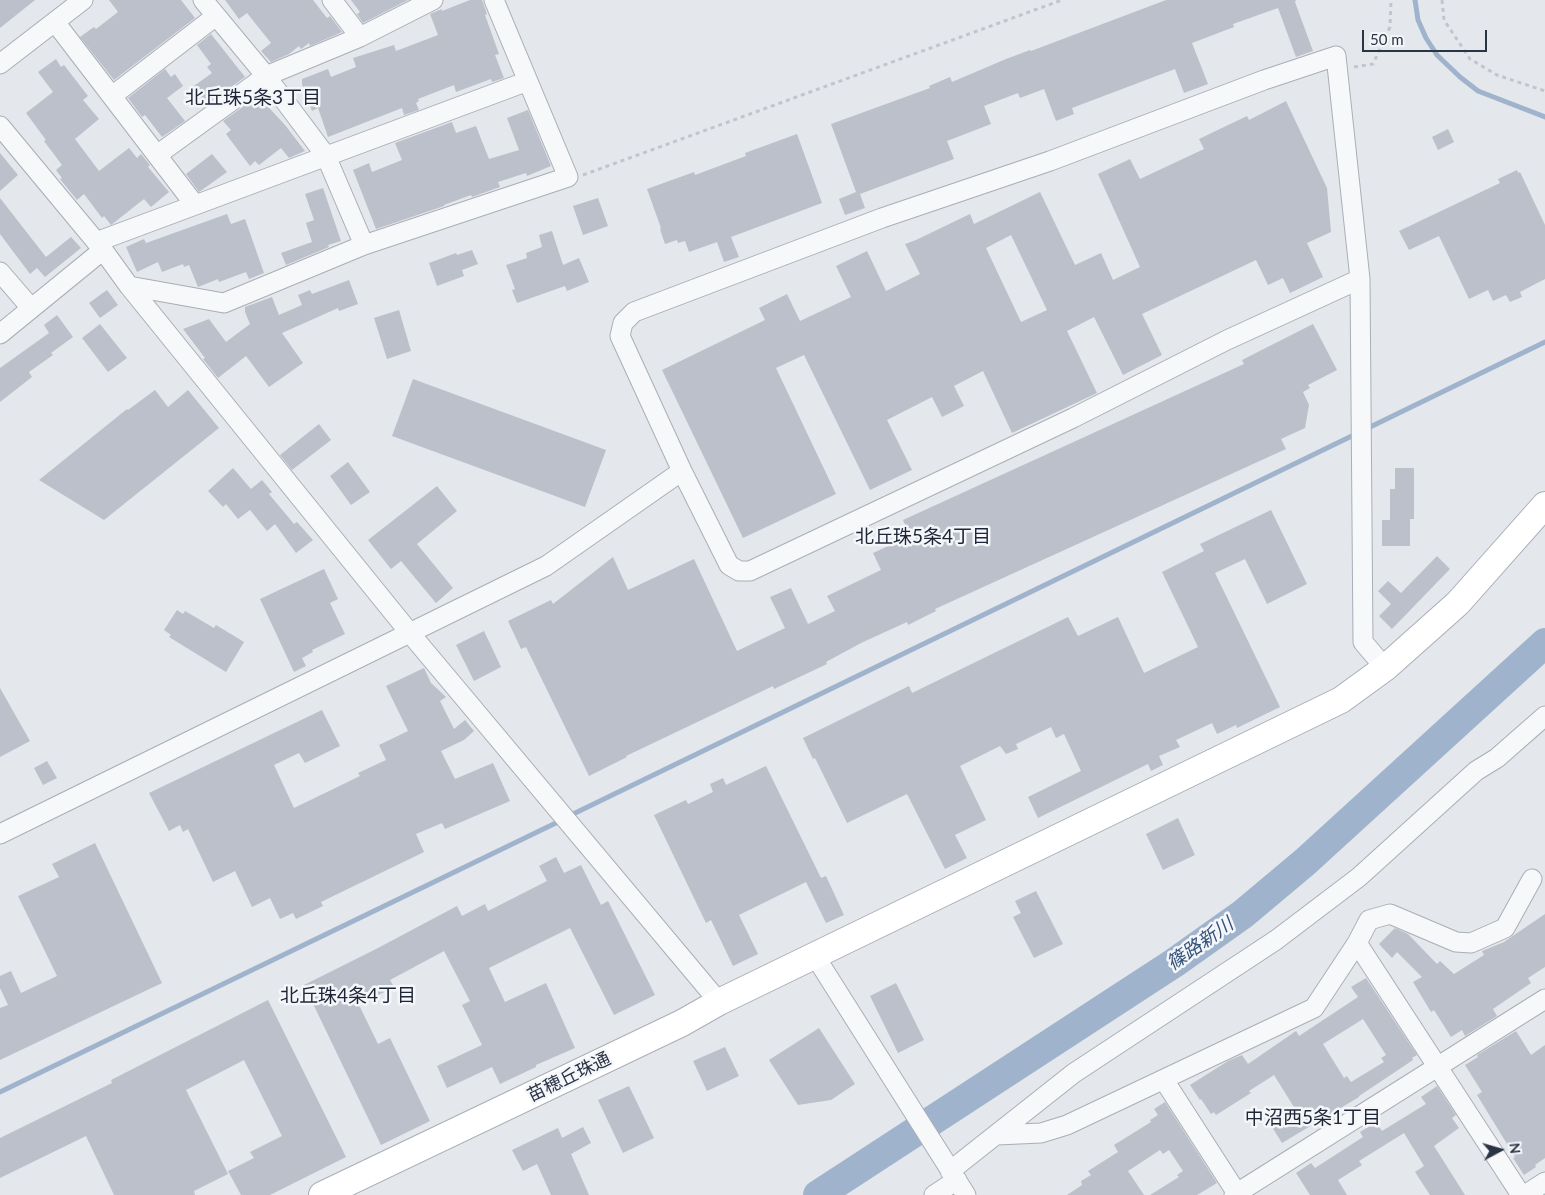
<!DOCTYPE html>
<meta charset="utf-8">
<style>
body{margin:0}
#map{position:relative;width:1545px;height:1195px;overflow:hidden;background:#e4e7ec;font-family:Lato,sans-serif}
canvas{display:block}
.north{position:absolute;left:1475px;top:1125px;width:50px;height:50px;-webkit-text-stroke:4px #f4f6f9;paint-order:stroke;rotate:84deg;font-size:14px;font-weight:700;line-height:20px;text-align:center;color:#2b3445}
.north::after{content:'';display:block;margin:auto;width:18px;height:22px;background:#2b3445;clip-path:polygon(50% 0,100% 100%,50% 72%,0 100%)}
.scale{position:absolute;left:1362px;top:30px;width:125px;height:22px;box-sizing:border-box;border:2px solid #2b3445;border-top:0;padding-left:6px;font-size:15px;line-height:18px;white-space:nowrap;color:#2b3445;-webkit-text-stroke:4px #f4f6f9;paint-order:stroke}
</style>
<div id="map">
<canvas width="1545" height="1195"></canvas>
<div class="north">N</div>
<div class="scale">50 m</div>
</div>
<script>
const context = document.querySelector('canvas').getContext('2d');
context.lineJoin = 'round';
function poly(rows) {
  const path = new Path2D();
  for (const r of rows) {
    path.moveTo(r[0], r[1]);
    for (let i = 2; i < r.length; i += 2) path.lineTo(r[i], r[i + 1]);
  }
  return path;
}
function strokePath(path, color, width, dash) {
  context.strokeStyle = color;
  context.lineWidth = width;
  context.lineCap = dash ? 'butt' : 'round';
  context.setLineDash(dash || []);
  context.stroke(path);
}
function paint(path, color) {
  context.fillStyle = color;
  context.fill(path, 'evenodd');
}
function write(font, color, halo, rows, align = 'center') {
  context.font = font + ' Lato,"Noto Sans JP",sans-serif';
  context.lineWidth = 5;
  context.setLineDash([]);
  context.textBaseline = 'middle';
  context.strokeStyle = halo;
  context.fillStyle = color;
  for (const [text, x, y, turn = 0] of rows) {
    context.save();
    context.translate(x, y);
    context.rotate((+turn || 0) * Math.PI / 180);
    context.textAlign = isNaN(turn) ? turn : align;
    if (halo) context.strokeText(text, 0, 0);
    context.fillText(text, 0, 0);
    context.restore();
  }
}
strokePath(poly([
 [1415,0,1418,20,1426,38,1437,55,1460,77,1478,91,1545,117],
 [1366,429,1545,342],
 [569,816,1358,433],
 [0,1092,562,820]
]), '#9fb4cc', 5);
strokePath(poly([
 [818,1195,1174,963,1243,914,1305,862,1545,643]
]), '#9fb4cc', 30);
paint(poly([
 [0,0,35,0,0,28],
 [109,0,181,0,195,18,114,80,80,37,94,27,96,29,118,12],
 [225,0,313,0,327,18,330,16,342,32,310,46,309,43,301,49,299,46,289,54,271,62,261,51,271,43,247,13,239,19],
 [351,0,408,0,363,23,357,14,360,12],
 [470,0,482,0,487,14,485,15,499,54,495,55,504,78,492,82,491,79,456,92,454,85,418,99,419,101,416,103,419,110,404,115,402,108,328,137,318,108,312,111,302,84,302,79,328,69,331,77,356,67,353,58,394,45,396,51,438,35,430,14,442,9,442,11],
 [1166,0,1296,0,1295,2,1313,51,1296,57,1278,8,1233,24,1234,27,1192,43,1208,84,1184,93,1175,69,1072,108,1074,114,1056,121,1044,89,1020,98,1018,93,984,106,991,124,947,141,954,159,860,194,865,208,845,215,839,199,856,192,831,124,930,88,929,86,950,77,952,82,1006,59,1030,50,1031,51],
 [211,34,245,77,205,106,191,88,212,73,207,67,211,64,197,45],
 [56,59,61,67,64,65,88,96,83,100,99,119,75,139,99,171,129,148,137,158,141,154,150,165,148,167,169,192,151,207,144,199,111,225,104,216,102,218,84,194,77,200,60,179,62,178,56,170,62,165,44,141,46,140,26,113,53,92,38,72],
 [165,69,171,77,175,74,183,86,167,98,185,121,162,137,145,115,142,117,128,98],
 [258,96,285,125,305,151,289,158,281,148,259,165,255,161,250,166,226,134,231,130,223,121],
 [1286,101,1327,188,1331,232,1307,243,1323,277,1290,293,1283,278,1268,285,1256,260,1142,314,1162,355,1123,375,1094,317,1067,331,1097,393,1012,433,983,371,954,386,964,406,942,417,932,397,887,420,912,470,870,490,804,355,776,368,836,494,743,538,662,370,765,320,759,308,787,294,800,321,851,297,836,266,867,251,886,291,920,274,905,244,916,240,970,214,974,224,1040,192,1075,265,1101,253,1113,280,1140,267,1098,174,1130,159,1140,179,1204,149,1199,139,1247,116,1249,120],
 [1011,235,1047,310,1021,322,986,248],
 [528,110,551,166,527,176,526,173,498,182,500,187,472,197,471,195,444,205,444,206,376,229,353,170,369,163,372,172,402,160,395,143,452,122,456,133,476,126,489,159,519,150,507,118],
 [1448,129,1454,142,1438,150,1432,137],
 [797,134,822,203,731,237,739,257,724,262,717,242,689,252,685,241,678,243,677,240,665,244,660,229,661,228,647,189,694,172,695,175,746,156,745,153],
 [0,153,18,175,0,191],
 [212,154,227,172,199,192,186,174],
 [1517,170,1518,173,1520,172,1545,225,1545,279,1520,292,1522,297,1510,302,1506,295,1493,301,1488,290,1469,299,1439,236,1409,250,1399,231,1500,183,1498,179],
 [323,188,341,241,328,245,329,247,286,265,281,253,312,242,306,223,314,220,305,194],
 [0,198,46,257,71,237,81,248,45,277,37,268,30,274,0,234],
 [598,198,608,226,583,235,573,206],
 [227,214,231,224,245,219,264,273,249,279,246,272,219,282,218,279,198,287,189,265,184,267,183,264,162,272,158,262,137,272,126,247,144,239,146,243],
 [552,231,563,265,579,258,589,282,567,291,565,286,517,303,512,290,515,289,506,265,527,258,526,253,542,247,539,235],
 [472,250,478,264,462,270,464,276,437,286,429,263,456,253,457,255],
 [349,280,358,304,339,311,338,308,282,333,303,363,269,387,246,356,218,378,203,359,205,358,183,329,209,319,226,342,250,324,245,312,245,307,272,297,279,315,302,305,298,295,310,290,312,294],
 [107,290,118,305,100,318,89,303],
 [399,310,411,351,387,359,374,318],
 [57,315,73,337,51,353,53,355,29,372,32,377,0,402,0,368,49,333,44,325],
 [100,324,127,358,108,372,82,338],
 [1313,324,1337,370,1308,385,1310,388,1303,392,1309,405,1305,428,1281,439,1286,449,935,609,936,611,908,625,907,622,861,643,826,662,827,664,774,689,773,686,626,756,627,757,589,776,526,647,521,649,508,621,551,600,553,604,613,557,628,590,694,559,737,651,785,628,770,597,791,588,808,624,835,611,827,596,881,570,873,553,910,536,903,520,1244,364,1242,360],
 [413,379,606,450,585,507,392,436],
 [155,390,168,407,188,390,219,428,104,520,39,480,127,409,128,410],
 [319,424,331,440,292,470,280,455],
 [348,462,370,492,351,505,330,476],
 [233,468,251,489,262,480,272,492,269,494,294,524,297,522,313,540,296,553,275,524,267,531,250,510,238,519,226,504,223,507,208,491],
 [1395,468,1414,468,1414,519,1410,519,1410,546,1382,546,1382,520,1390,520,1390,489,1395,489],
 [437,486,457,511,417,544,453,588,436,603,401,561,391,569,368,540],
 [1271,510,1307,584,1267,604,1245,559,1215,573,1280,707,1237,728,1236,725,1217,734,1212,723,1176,740,1180,747,1159,756,1163,765,1151,771,1148,764,1038,818,1028,797,1081,771,1064,734,1056,738,1051,727,1016,744,1018,749,1006,754,1000,746,960,766,986,820,955,835,967,858,945,869,907,794,847,823,815,758,813,759,803,738,909,686,912,693,1068,617,1078,636,1118,617,1144,673,1198,647,1162,572,1204,551,1200,544],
 [1437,556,1450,569,1392,629,1379,616,1391,604,1378,591,1388,581,1401,593],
 [324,569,338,599,330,603,345,634,312,650,313,652,302,658,306,666,294,672,260,599],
 [177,610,183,614,185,611,214,628,216,625,244,642,226,672,169,637,171,635,164,630],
 [484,631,501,667,474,681,456,645],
 [424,668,431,683,446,697,440,701,454,729,465,720,474,731,464,740,441,751,455,779,493,763,510,801,445,829,442,823,416,834,424,852,321,902,323,906,296,919,293,913,280,919,270,898,252,907,235,871,213,882,188,829,183,832,180,825,169,831,149,793,322,710,340,746,305,763,299,753,274,765,294,808,360,776,358,773,386,760,379,745,408,731,386,686],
 [0,688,30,741,0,757],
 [47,761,57,778,43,785,34,768],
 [766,766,821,878,826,876,844,915,826,923,806,882,739,915,758,954,733,966,711,920,706,923,654,815,686,800,688,804,713,792,710,784,723,778,726,785],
 [1178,818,1195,855,1163,870,1146,834],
 [95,843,162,983,0,1060,0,1008,8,1005,0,988,0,976,11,971,21,993,57,976,18,896,59,877,52,864],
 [556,857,564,873,581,865,601,905,608,901,655,995,614,1015,570,928,489,968,505,1002,546,983,575,1048,536,1065,536,1067,500,1084,492,1067,447,1088,437,1066,482,1045,462,1005,470,1001,444,951,390,980,394,987,359,1005,378,1044,390,1038,430,1121,381,1145,304,985,378,948,457,906,462,916,485,904,488,911,547,881,539,866],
 [1036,891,1063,944,1034,958,1013,917,1021,913,1015,901],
 [1545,914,1545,967,1528,978,1531,983,1493,1009,1497,1016,1465,1036,1462,1030,1451,1037,1434,1010,1431,1012,1413,982,1422,977,1397,952,1392,958,1379,944,1395,928,1408,934,1437,964,1440,961,1454,974,1484,955,1482,951,1504,942],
 [1366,978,1417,1055,1412,1058,1413,1060,1359,1096,1359,1097,1282,1143,1272,1127,1297,1112,1274,1075,1249,1091,1251,1093,1216,1115,1214,1112,1211,1114,1201,1099,1200,1100,1190,1085,1228,1061,1242,1055,1248,1064,1296,1031,1299,1036,1358,997,1351,987],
 [1363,1019,1386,1055,1381,1058,1384,1062,1351,1082,1347,1076,1344,1078,1323,1044],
 [896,983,924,1040,898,1053,870,996],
 [268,1000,346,1157,270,1195,241,1195,228,1171,254,1158,250,1152,282,1136,244,1060,186,1090,228,1174,194,1191,195,1195,114,1195,86,1136,0,1178,0,1138,112,1083,111,1080],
 [819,1028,855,1084,831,1100,798,1105,769,1060],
 [1516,1031,1531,1055,1545,1045,1545,1158,1535,1165,1536,1167,1524,1175,1513,1158,1515,1157,1477,1095,1482,1092,1465,1065,1478,1057,1477,1055],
 [725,1047,739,1076,707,1091,693,1061],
 [629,1086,654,1138,623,1153,598,1100],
 [1437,1086,1456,1115,1452,1118,1459,1128,1434,1146,1465,1195,1430,1195,1415,1172,1424,1166,1404,1133,1359,1161,1362,1165,1338,1180,1347,1195,1310,1195,1296,1173,1311,1163,1315,1168,1363,1137,1360,1132,1376,1122,1382,1131,1426,1104,1421,1097],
 [1165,1102,1217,1183,1197,1195,1150,1195,1179,1177,1177,1175,1183,1171,1169,1150,1163,1154,1160,1150,1128,1171,1144,1195,1067,1195,1082,1185,1081,1181,1091,1175,1088,1171,1118,1152,1114,1145,1151,1122,1150,1120,1158,1115,1154,1109],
 [583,1127,591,1143,571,1154,589,1195,551,1195,537,1164,523,1171,512,1150,558,1128,562,1138]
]), '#bbc0ca');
const street = poly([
 [203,0,266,76,326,156,364,245],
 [332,0,360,37],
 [55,22,195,205],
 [1336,56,1360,279,1227,340,1073,418,750,571,739,571,729,565,682,471,620,336,623,323,634,312,882,218,1050,161,1264,80,1336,56],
 [0,64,83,0],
 [112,96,216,16],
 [0,126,103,250,129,286,409,632,719,1002],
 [157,155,266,76,360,37,433,0],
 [96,242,528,81],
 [0,272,31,308],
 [1360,279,1363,642,1385,668],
 [129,286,224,303,364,245,568,177,494,0],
 [0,334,103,250],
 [0,834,546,566,682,471],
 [1357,943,1521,1195],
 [815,956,966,1195],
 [1164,1080,1238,1195],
 [997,1135,1041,1133,1067,1125,1314,1008,1357,943,1369,920,1390,914,1456,942,1471,943,1505,928,1532,879],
 [950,1171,1074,1073,1276,940,1359,877,1476,771,1497,758,1545,716],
 [934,1195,957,1180],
 [1234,1195,1545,999],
 [1525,1195,1545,1182]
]);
const secondary = poly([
 [322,1195,682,1023,719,1002,1341,700,1385,668,1458,603,1545,505]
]);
strokePath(street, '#a9aeb7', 21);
strokePath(secondary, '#a9aeb7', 28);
strokePath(poly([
 [1442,0,1444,20,1470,59,1497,75,1545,91],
 [1354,67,1373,64,1390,27,1391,0],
 [583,175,1062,0]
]), '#c2c5cb', 3, [4, 4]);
strokePath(street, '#f7f8fa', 19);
strokePath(secondary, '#fff', 26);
write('18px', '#2b3445', '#f4f6f9', [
 ["苗穂丘珠通",569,1077,-26]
]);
write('19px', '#1d2536', '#f4f6f9', [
 ["北丘珠5条3丁目",253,98],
 ["北丘珠5条4丁目",923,537],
 ["北丘珠4条4丁目",348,996],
 ["中沼西5条1丁目",1313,1118]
]);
write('italic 19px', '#34527a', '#f4f6f9', [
 ["篠路新川",1200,944,-35]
]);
</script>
